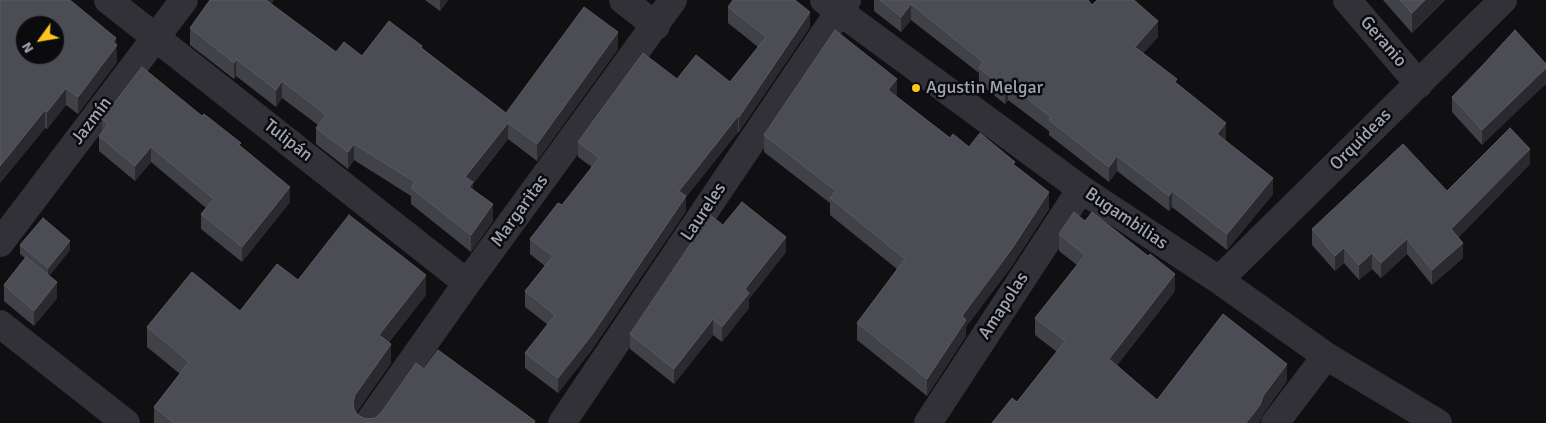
<!DOCTYPE html>
<meta charset="utf-8">
<style>
body{margin:0}
#map{position:relative;width:1546px;height:423px;overflow:hidden;background:#101012;font-family:Signika,sans-serif}
canvas{display:block}
.north{position:absolute;left:15px;top:15px;width:50px;height:50px;box-sizing:border-box;background:#0b0b0d;border:1px solid #474850;border-radius:50%;rotate:238deg;font-size:14px;font-weight:700;line-height:20px;text-align:center;color:#a0a4b4}
.north::after{content:'';display:block;margin:auto;width:18px;height:22px;background:#ffc51b;clip-path:polygon(50% 0,100% 100%,50% 72%,0 100%)}
</style>
<div id="map">
<canvas width="1546" height="423"></canvas>
<div class="north">N</div>
</div>
<script>
const context = document.querySelector('canvas').getContext('2d');
context.lineJoin = 'round';
function poly(rows) {
  const path = new Path2D();
  for (const r of rows) {
    path.moveTo(r[0], r[1]);
    for (let i = 2; i < r.length; i += 2) path.lineTo(r[i], r[i + 1]);
  }
  return path;
}
function strokePath(path, color, width, dash) {
  context.strokeStyle = color;
  context.lineWidth = width;
  context.lineCap = dash ? 'butt' : 'round';
  context.setLineDash(dash || []);
  context.stroke(path);
}
function paint(path, color) {
  context.fillStyle = color;
  context.fill(path, 'evenodd');
}
function write(font, color, halo, rows, align = 'center') {
  context.font = font + ' Signika,sans-serif';
  context.lineWidth = 5;
  context.setLineDash([]);
  context.textBaseline = 'middle';
  context.strokeStyle = halo;
  context.fillStyle = color;
  for (const [text, x, y, turn = 0] of rows) {
    context.save();
    context.translate(x, y);
    context.rotate((+turn || 0) * Math.PI / 180);
    context.textAlign = isNaN(turn) ? turn : align;
    if (halo) context.strokeText(text, 0, 0);
    context.fillText(text, 0, 0);
    context.restore();
  }
}
strokePath(poly([
 [108,0,467,283],
 [623,0,656,26],
 [824,0,1081,189,1219,280,1326,356,1438,423],
 [1347,0,1419,84],
 [0,243,184,0],
 [1219,280,1503,0],
 [0,324,126,423],
 [368,423,467,283,673,0],
 [562,423,847,0],
 [928,423,1081,189],
 [1275,423,1326,356]
]), '#313137', 28);
paint(poly([
 [0,0,116,44,117,62,78,114,66,105,47,129,45,128,0,183],
 [210,0,274,0,271,4,336,52,362,56,422,48,506,113,618,49,537,161,508,139,473,184,473,189,493,221,471,252,411,204,411,196,354,160,348,169,316,144,316,128,318,125,282,98,276,107,236,76,234,79,190,45,190,28],
 [425,0,448,0,440,11],
 [874,0,1088,0,1092,5,1158,37,1143,53,1177,84,1226,138,1225,140,1273,194,1227,250,1172,207,1169,211,1117,171,1109,182,1049,135,1049,131,1008,100,1005,104,979,83,979,73,911,20,901,32,874,11],
 [1383,0,1445,0,1412,33],
 [728,7,810,27,739,132,738,132,686,197,686,211,591,351,558,393,525,368,525,353,548,325,525,307,525,291,545,266,530,254,530,239,562,205,592,167,578,157,578,142,677,79,730,82,758,47,728,23],
 [1546,64,1482,145,1452,112,1452,97],
 [896,96,950,138,969,147,1015,166,1049,209,1011,267,966,327,966,336,927,396,857,340,857,323,897,269,830,215,830,203,764,152,764,135],
 [202,116,241,147,290,202,242,262,201,229,201,214,206,208,151,162,135,181,99,151,99,136,102,132,102,119],
 [1530,164,1458,238,1463,258,1432,285,1407,254,1381,278,1372,269,1359,280,1344,263,1335,271,1312,245,1312,229,1447,191],
 [723,225,786,252,749,299,749,308,722,342,713,335,674,384,630,349,630,334],
 [1059,234,1175,291,1117,365,1157,400,1287,381,1263,414,1259,423,992,423,1017,402,1057,352,1035,335,1035,318,1077,265,1059,251],
 [20,245,70,250,49,276,57,298,34,326,4,301,4,285,25,258,20,254],
 [298,280,426,295,389,342,391,363,356,413,359,416,366,419,375,418,424,369,535,423,154,423,154,407,180,374,147,347,147,327,240,311]
]), '#414148');
paint(poly([
 [263,0,274,0,263,14],
 [440,0,448,0,440,11],
 [1425,0,1445,0,1412,33,1412,13],
 [911,4,911,20,901,32,901,17],
 [810,12,810,27,739,132,739,117],
 [1158,21,1158,37,1135,62,1135,47],
 [618,32,618,49,537,161,537,144],
 [116,38,117,62,78,114,78,97],
 [236,59,236,76,234,79,234,63],
 [1546,68,1546,84,1482,145,1482,130],
 [897,79,897,96,888,106,888,90],
 [282,81,282,98,276,107,276,90],
 [1008,84,1008,100,1005,104,1005,88],
 [66,88,66,105,47,129,47,112],
 [45,110,45,128,0,183,0,166],
 [738,116,738,132,686,197,686,211,591,351,558,393,558,378,679,191],
 [508,123,508,139,473,184,473,199,465,177],
 [1226,123,1226,138,1217,150,1217,134],
 [354,144,354,160,348,169,348,152],
 [151,147,151,162,135,181,135,166],
 [1530,149,1530,164,1451,245,1451,229],
 [1117,156,1117,171,1109,182,1109,167],
 [1273,178,1273,194,1227,250,1227,234],
 [290,187,290,202,242,262,242,247],
 [1172,191,1172,207,1169,211,1169,196],
 [1049,192,1049,209,1011,267,966,327,966,336,927,396,927,379,962,316],
 [493,204,493,221,471,252,471,235],
 [786,237,786,252,749,299,749,308,722,342,722,327,745,289],
 [1407,239,1407,254,1381,278,1381,263],
 [70,241,70,250,48,277,48,268],
 [1463,243,1463,258,1432,285,1432,270],
 [1344,248,1344,263,1335,271,1335,256],
 [1372,253,1372,269,1359,280,1359,265],
 [1175,274,1175,291,1109,376,1109,359],
 [426,275,426,295,379,354,379,335],
 [57,282,57,298,34,326,34,311],
 [713,319,713,335,674,384,674,369],
 [391,344,391,363,355,414,353,421,353,402,355,395],
 [1287,364,1287,381,1263,414,1260,422,1259,423,1246,423,1263,396]
]), '#29292e');
const building = poly([
 [0,0,70,0,116,38,113,42,117,45,78,97,66,88,47,112,45,110,0,166,0,0],
 [25,25,55,25,55,55,25,55,25,25],
 [210,0,266,0,336,52,344,42,362,56,389,21,422,46,421,48,506,113,584,7,618,32,537,144,508,123,465,177,473,182,469,187,493,204,471,235,411,188,415,182,354,144,348,152,316,128,326,115,282,81,276,90,236,59,234,63,190,28,210,0],
 [733,0,795,0,810,12,739,117,738,116,679,191,686,196,591,336,558,378,525,353,555,315,525,291,553,256,530,239,558,203,562,205,599,158,578,142,643,53,677,79,696,55,730,82,766,37,728,7,733,0],
 [880,0,1088,0,1092,5,1097,0,1134,0,1158,21,1135,47,1177,79,1175,82,1226,123,1217,134,1273,178,1227,234,1172,191,1169,196,1117,156,1109,167,1049,120,1051,117,1008,84,1005,88,979,68,983,62,911,4,901,17,880,0],
 [1400,0,1425,0,1412,13,1400,0],
 [835,30,897,79,888,90,950,138,953,134,969,147,980,133,1015,162,1013,164,1049,192,1011,250,962,316,966,320,927,379,857,323,905,259,830,198,836,191,764,135,835,30],
 [1515,30,1546,64,1546,68,1482,130,1452,97,1482,66,1515,30],
 [142,67,202,116,204,114,241,143,239,145,290,187,242,247,201,214,214,199,151,147,135,166,99,136,108,124,102,119,142,67],
 [1510,128,1530,149,1451,229,1463,243,1432,270,1407,239,1381,263,1372,253,1359,265,1344,248,1335,256,1312,229,1403,144,1447,191,1510,128],
 [742,202,786,237,745,289,749,293,722,327,713,319,674,369,630,334,710,215,723,225,742,202],
 [1074,212,1085,221,1092,212,1148,256,1150,254,1175,274,1109,359,1157,400,1223,314,1287,364,1263,396,1260,405,1246,423,992,423,1012,398,1017,402,1065,341,1035,318,1085,255,1059,234,1074,212],
 [349,215,426,275,379,335,391,344,355,395,353,402,354,410,359,416,366,419,375,418,381,413,416,363,424,369,438,350,535,421,534,423,174,423,154,407,189,362,147,327,192,272,240,311,277,264,298,280,349,215],
 [43,218,70,241,48,268,20,245,43,218],
 [26,257,57,282,34,311,4,285,26,257]
]);
paint(building, '#4b4c54');
strokePath(building, '#595a63', 1);
for (const [x, y, r, color] of [
 [916,88,5,"#ffc51b"]
]) {
  const dot = new Path2D();
  dot.arc(x, y, r, 0, 2 * Math.PI);
  context.fillStyle = color;
  context.fill(dot);
  strokePath(dot, '#0b0b0d', 2);
}
write('18px', '#a0a4b4', '#0b0b0d', [
 ["Geranio",1383,42,49],
 ["Jazmín",92,121,-53],
 ["Orquídeas",1361,140,-45],
 ["Tulipán",288,141,38],
 ["Margaritas",520,211,-54],
 ["Laureles",704,212,-56],
 ["Bugambilias",1126,219,34],
 ["Amapolas",1004,306,-57]
]);
write('18px', '#a0a4b4', '#0b0b0d', [
 ["Agustin Melgar",926,88]
], 'left');
</script>
